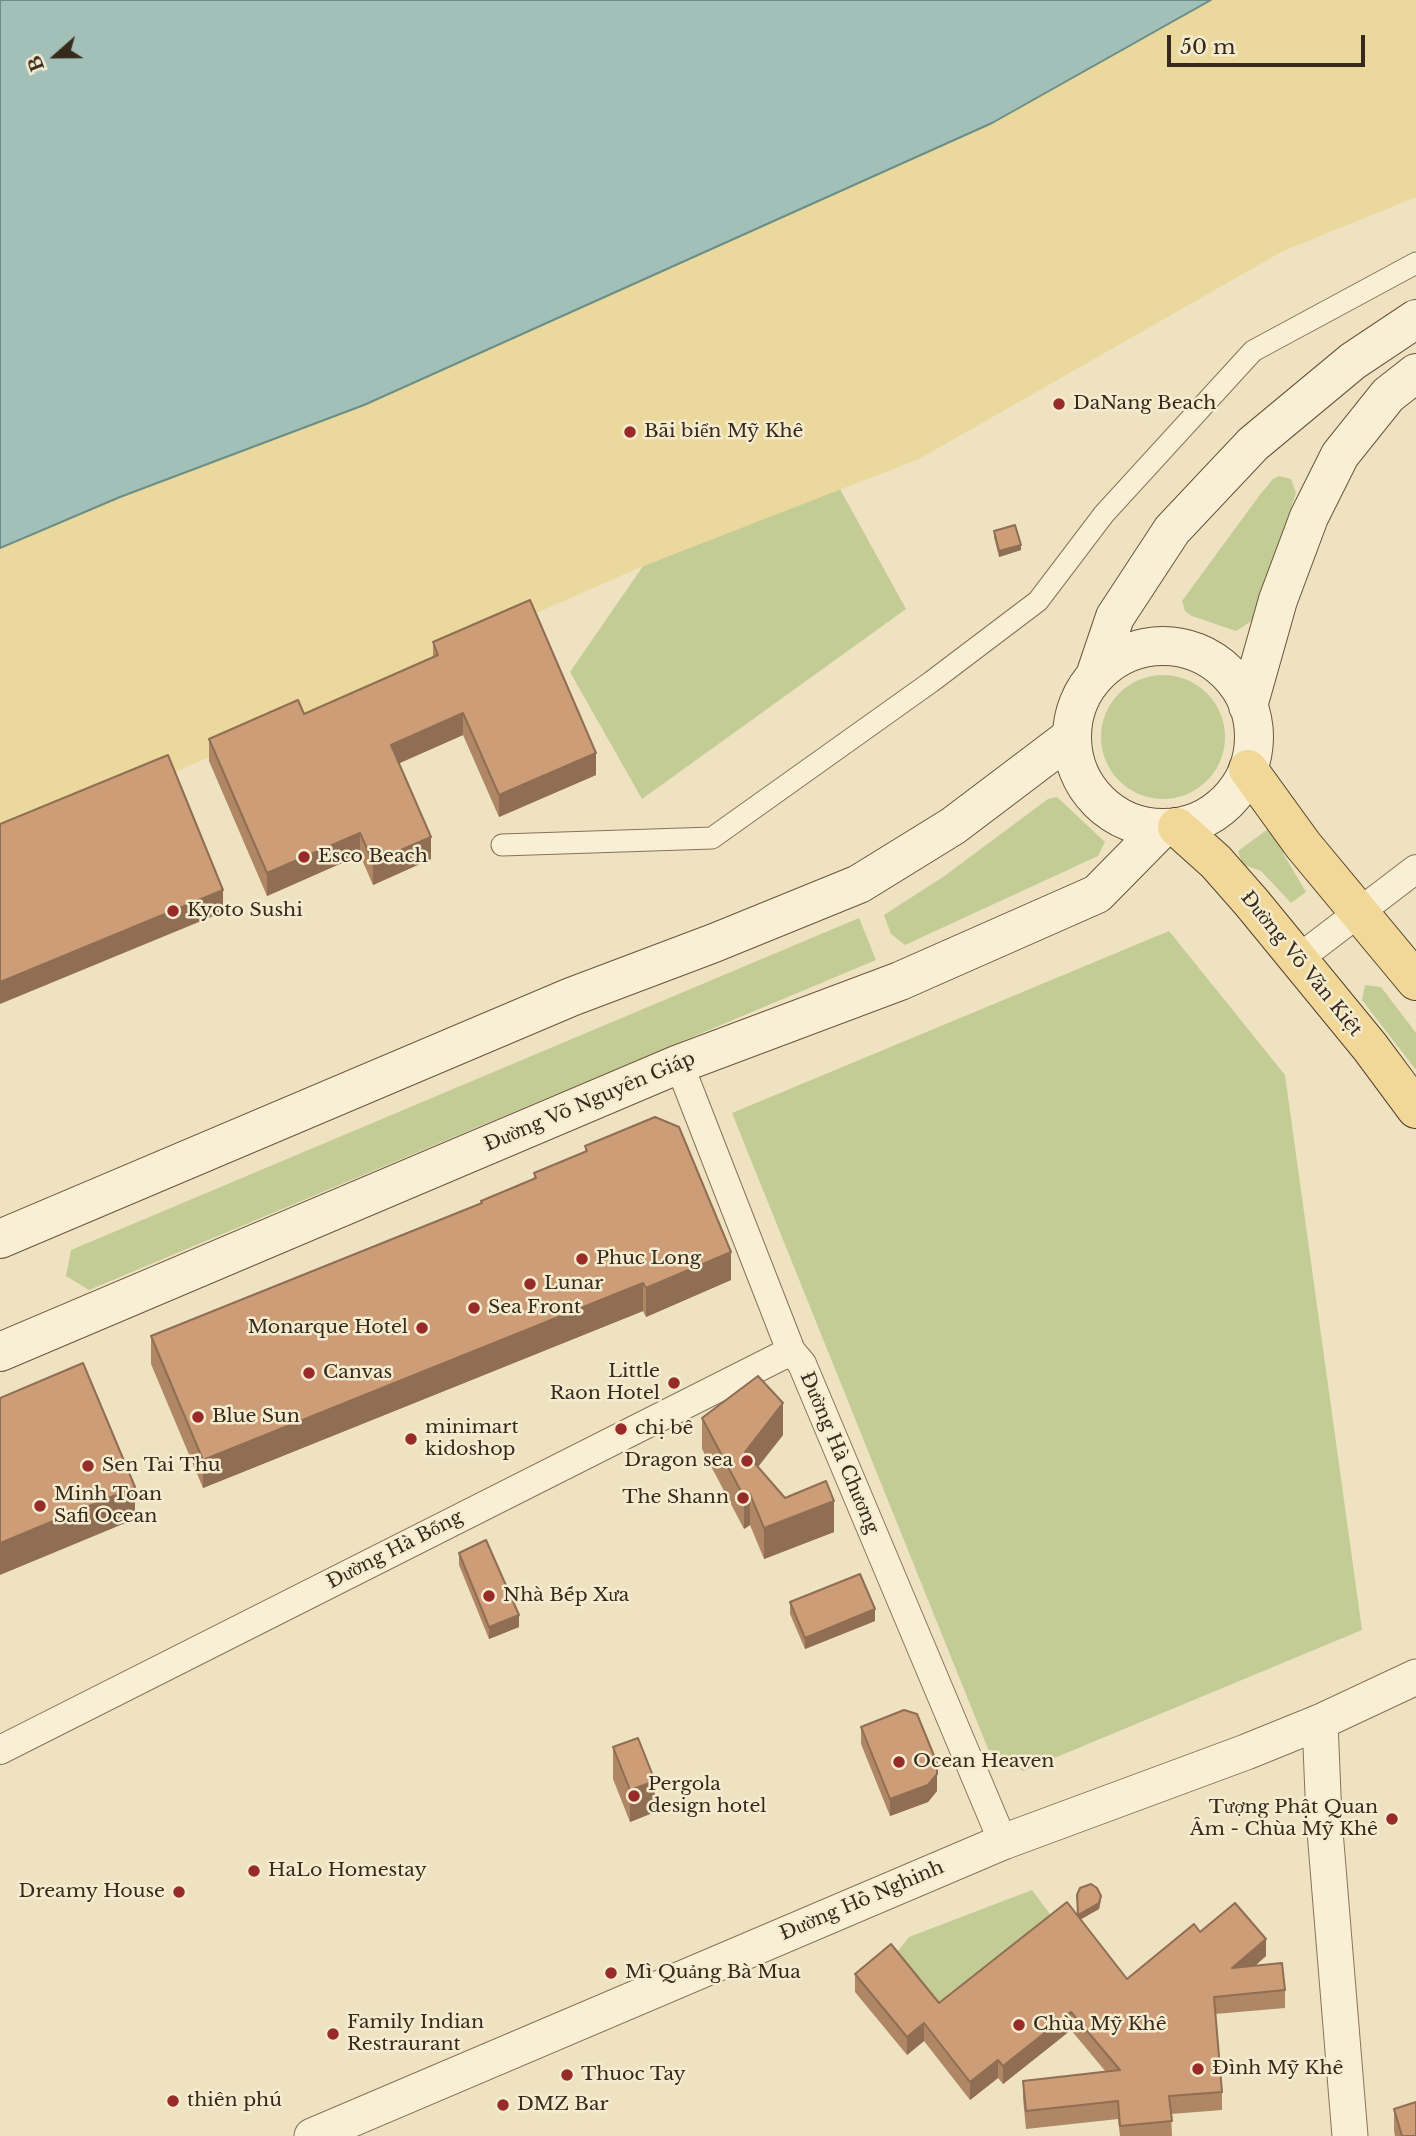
<!DOCTYPE html>
<meta charset="utf-8">
<style>
body{margin:0}
#map{position:relative;width:1416px;height:2136px;overflow:hidden;background:#eee2c1;font-family:"Libre Baskerville",serif}
canvas{display:block}
.north{position:absolute;left:21px;top:21px;width:70px;height:70px;-webkit-text-stroke:5px #f5ecd0;paint-order:stroke;rotate:249deg;font-size:19px;font-weight:700;line-height:28px;text-align:center;color:#372a1d}
.north::after{content:'';display:block;margin:auto;width:24px;height:32px;background:#372a1d;clip-path:polygon(50% 0,100% 100%,50% 72%,0 100%)}
.scale{position:absolute;left:1167px;top:35px;width:198px;height:32px;box-sizing:border-box;border:4px solid #372a1d;border-top:0;padding-left:9px;font-size:21px;line-height:24px;white-space:nowrap;color:#372a1d;-webkit-text-stroke:5px #f5ecd0;paint-order:stroke}
</style>
<div id="map">
<canvas width="1416" height="2136"></canvas>
<div class="north">B</div>
<div class="scale">50 m</div>
</div>
<script>
const context = document.querySelector('canvas').getContext('2d');
context.lineJoin = 'round';
function paint(path, color) {
  context.fillStyle = color;
  context.fill(path, 'evenodd');
}
function poly(rows) {
  const path = new Path2D();
  for (const r of rows) {
    if (r.length === 3) {
      path.moveTo(r[0] + r[2], r[1]);
      path.arc(r[0], r[1], r[2], 0, 2 * Math.PI);
      continue;
    }
    path.moveTo(r[0], r[1]);
    for (let i = 2; i < r.length; i += 2) path.lineTo(r[i], r[i + 1]);
  }
  return path;
}
function strokePath(path, color, width, dash) {
  context.strokeStyle = color;
  context.lineWidth = width;
  context.lineCap = dash ? 'butt' : 'round';
  context.setLineDash(dash || []);
  context.stroke(path);
}
function write(font, color, halo, rows, align = 'center') {
  context.font = font + ' "Libre Baskerville",serif';
  context.lineWidth = 5;
  context.setLineDash([]);
  context.textBaseline = 'middle';
  context.strokeStyle = halo;
  context.fillStyle = color;
  for (const [text, x, y, turn = 0] of rows) {
    context.save();
    context.translate(x, y);
    context.rotate((+turn || 0) * Math.PI / 180);
    context.textAlign = isNaN(turn) ? turn : align;
    if (halo) context.strokeText(text, 0, 0);
    context.fillText(text, 0, 0);
    context.restore();
  }
}
paint(poly([
 [1279,476,1291,479,1296,493,1253,620,1236,631,1192,616,1185,611,1182,601,1259,496,1273,479],
 [840,489,906,609,642,799,570,672,643,566],
 [1163,737,62],
 [1057,797,1105,842,1098,856,905,945,891,934,884,915,943,877,1048,799],
 [1268,829,1280,833,1284,855,1306,892,1291,903,1261,871,1242,864,1238,851],
 [859,918,876,960,89,1290,66,1276,71,1250],
 [1169,931,1285,1075,1362,1630,1023,1771,988,1749,732,1113],
 [1365,985,1381,987,1416,1033,1416,1070,1362,1000],
 [1032,1890,1055,1921,940,2007,897,1952,909,1937]
]), '#c4cc95');
paint(poly([
 [1211,0,1416,0,1416,197,1283,251,919,459,643,566,0,849,0,548,120,497,364,405,992,123]
]), '#ead89d');
const water = poly([
 [0,0,1211,0,992,123,364,405,120,497,0,548,0,0]
]);
paint(water, '#a3c0b8');
strokePath(water, '#6a8e86', 2);
const pedestrian = poly([
 [502,845,712,838,931,682,1038,601,1104,514,1253,351,1416,263]
]);
const minor = poly([
 [1298,959,1416,869],
 [679,1064,791,1351,802,1364,1003,1842],
 [0,1750,791,1351]
]);
const tertiary = poly([
 [1320,1722,1324,1819,1350,2136],
 [312,2136,1003,1842,1246,1752,1320,1722,1416,1677]
]);
const secondary = poly([
 [1163,737,91],
 [1095,676,1115,617,1172,530,1253,444,1353,361,1416,319],
 [1248,706,1278,600,1309,517,1340,455,1388,395,1416,373],
 [0,1239,571,997,714,943,859,884,953,826,1072,736],
 [0,1352,679,1064,900,981,1097,894,1162,828]
]);
const primary = poly([
 [1248,769,1303,845,1416,981],
 [1177,827,1216,862,1252,903,1370,1047,1416,1109]
]);
strokePath(pedestrian, '#877358', 23);
strokePath(minor, '#877358', 30);
strokePath(tertiary, '#877358', 37);
strokePath(secondary, '#69543c', 40);
strokePath(primary, '#55412d', 40);
strokePath(pedestrian, '#f9efd4', 21);
strokePath(minor, '#f9efd4', 28);
strokePath(tertiary, '#f9efd4', 35);
strokePath(secondary, '#f9efd4', 38);
strokePath(primary, '#f2d898', 38);
paint(poly([
 [994,531,1021,550,999,557,994,537],
 [433,642,596,775,499,817,463,735,399,763,431,859,373,885,360,855,267,896,209,761,209,739,304,714,433,657],
 [585,1146,731,1280,646,1317,643,1311,203,1488,151,1364,151,1336,481,1204,481,1201,534,1179,534,1173,585,1152],
 [702,1418,783,1435,758,1467,785,1498,834,1532,764,1559,750,1525,744,1529,702,1449],
 [459,1553,519,1627,489,1639,459,1565],
 [790,1602,875,1621,805,1649,790,1614],
 [861,1727,937,1791,928,1802,890,1816,861,1744],
 [613,1747,655,1812,630,1822,613,1779],
 [1101,1901,1099,1909,1081,1919,1127,1979,1200,1932,1266,1956,1255,1966,1285,1990,1285,2008,1215,2014,1222,2092,1222,2110,1171,2114,1172,2136,1120,2136,1118,2119,1026,2129,1023,2098,1023,2081,1106,2072,1071,2030,1003,2084,998,2078,970,2100,924,2041,907,2055,855,1992,855,1974,939,2003],
 [1394,2109,1416,2136,1395,2136,1394,2131]
]), '#af8765');
paint(poly([
 [1021,545,1021,550,999,557,999,551],
 [463,713,463,735,391,767,391,745],
 [596,753,596,775,499,817,499,795],
 [360,833,360,855,267,896,267,873],
 [431,837,431,859,373,885,373,862],
 [223,890,223,912,0,1004,0,982],
 [731,1252,731,1280,646,1317,646,1288],
 [643,1283,643,1311,203,1488,203,1460],
 [783,1403,783,1435,745,1483,745,1452],
 [135,1487,135,1519,0,1575,0,1543],
 [750,1494,750,1525,744,1529,744,1497],
 [834,1501,834,1532,764,1559,764,1528],
 [875,1609,875,1621,805,1649,805,1638],
 [519,1615,519,1627,489,1639,489,1627],
 [937,1774,937,1791,928,1802,890,1816,890,1799],
 [655,1781,655,1812,630,1822,630,1790],
 [1101,1896,1099,1909,1078,1921,1078,1915],
 [1266,1939,1266,1956,1232,1985,1232,1968],
 [1071,2012,1071,2030,1003,2084,1003,2066],
 [924,2023,924,2041,907,2055,907,2037],
 [998,2060,998,2078,970,2100,970,2082]
]), '#8f6e53');
const building = poly([
 [1015,525,1021,545,999,551,994,531,1015,525],
 [530,600,596,753,499,795,463,713,391,745,431,837,373,862,360,833,267,873,209,739,298,700,304,714,438,655,433,642,530,600],
 [168,755,223,890,0,982,0,824,168,755],
 [655,1117,679,1127,731,1252,646,1288,643,1283,203,1460,151,1336,482,1203,481,1201,536,1178,534,1173,587,1151,585,1146,655,1117],
 [83,1363,135,1487,0,1543,0,1398,83,1363],
 [758,1376,783,1403,745,1452,785,1498,826,1481,834,1501,764,1528,750,1494,744,1497,702,1418,758,1376],
 [486,1540,519,1615,489,1627,459,1553,486,1540],
 [860,1574,875,1609,805,1638,790,1602,860,1574],
 [904,1710,917,1714,937,1763,937,1774,928,1785,890,1799,861,1727,904,1710],
 [638,1738,655,1781,630,1790,613,1747,638,1738],
 [1091,1884,1097,1888,1101,1896,1099,1903,1078,1915,1077,1895,1080,1888,1091,1884],
 [1067,1902,1127,1979,1194,1924,1200,1932,1235,1903,1266,1939,1232,1968,1282,1963,1285,1990,1214,1997,1222,2092,1169,2096,1172,2121,1120,2126,1118,2101,1026,2111,1023,2081,1120,2070,1071,2012,1003,2066,998,2060,970,2082,924,2023,907,2037,855,1974,891,1944,939,2003,1067,1902],
 [1416,2102,1416,2136,1402,2136,1394,2109,1416,2102]
]);
paint(building, '#cc9d76');
strokePath(building, '#8f6e53', 2);
for (const [x, y, r, color] of [
 [1059,404,7,"#962b28"],
 [630,432,7,"#962b28"],
 [304,857,7,"#962b28"],
 [173,911,7,"#962b28"],
 [582,1259,7,"#962b28"],
 [530,1284,7,"#962b28"],
 [474,1308,7,"#962b28"],
 [422,1328,7,"#962b28"],
 [309,1373,7,"#962b28"],
 [674,1383,7,"#962b28"],
 [198,1417,7,"#962b28"],
 [621,1429,7,"#962b28"],
 [411,1439,7,"#962b28"],
 [747,1461,7,"#962b28"],
 [88,1466,7,"#962b28"],
 [743,1498,7,"#962b28"],
 [40,1506,7,"#962b28"],
 [489,1596,7,"#962b28"],
 [899,1762,7,"#962b28"],
 [634,1796,7,"#962b28"],
 [1392,1819,7,"#962b28"],
 [254,1871,7,"#962b28"],
 [179,1892,7,"#962b28"],
 [611,1973,7,"#962b28"],
 [1019,2025,7,"#962b28"],
 [333,2034,7,"#962b28"],
 [1198,2069,7,"#962b28"],
 [567,2075,7,"#962b28"],
 [173,2101,7,"#962b28"],
 [503,2105,7,"#962b28"]
]) {
  const dot = new Path2D();
  dot.arc(x, y, r, 0, 2 * Math.PI);
  context.fillStyle = color;
  context.fill(dot);
  strokePath(dot, '#f5ecd0', 2.5);
}
write('19px', '#372a1d', '#f5ecd0', [
 ["DaNang Beach",1073,404],
 ["Bãi biển Mỹ Khê",644,432],
 ["Esco Beach",318,857],
 ["Kyoto Sushi",187,911],
 ["Phuc Long",596,1259],
 ["Lunar",544,1284],
 ["Sea Front",488,1308],
 ["Monarque Hotel",408,1328,"right"],
 ["Little",660,1372,"right"],
 ["Raon Hotel",660,1394,"right"],
 ["Canvas",323,1373],
 ["Blue Sun",212,1417],
 ["minimart",425,1428],
 ["kidoshop",425,1450],
 ["chị bê",635,1429],
 ["Dragon sea",733,1461,"right"],
 ["Sen Tai Thu",102,1466],
 ["Minh Toan",54,1495],
 ["Safi Ocean",54,1517],
 ["The Shann",729,1498,"right"],
 ["Nhà Bếp Xưa",503,1596],
 ["Ocean Heaven",913,1762],
 ["Pergola",648,1785],
 ["design hotel",648,1807],
 ["Tượng Phật Quan",1378,1808,"right"],
 ["Âm - Chùa Mỹ Khê",1378,1830,"right"],
 ["HaLo Homestay",268,1871],
 ["Dreamy House",165,1892,"right"],
 ["Mì Quảng Bà Mua",625,1973],
 ["Family Indian",347,2023],
 ["Restraurant",347,2045],
 ["Chùa Mỹ Khê",1033,2025],
 ["Đình Mỹ Khê",1212,2069],
 ["Thuoc Tay",581,2075],
 ["thiên phú",187,2101],
 ["DMZ Bar",517,2105]
], 'left');
write('19px', '#372a1d', '#f5ecd0', [
 ["Đường Võ Văn Kiệt",1301,964,51],
 ["Đường Võ Nguyên Giáp",590,1102,-23],
 ["Đường Hà Chương",839,1453,67],
 ["Đường Hà Bổng",395,1550,-27],
 ["Đường Hồ Nghinh",862,1901,-23]
]);
</script>
